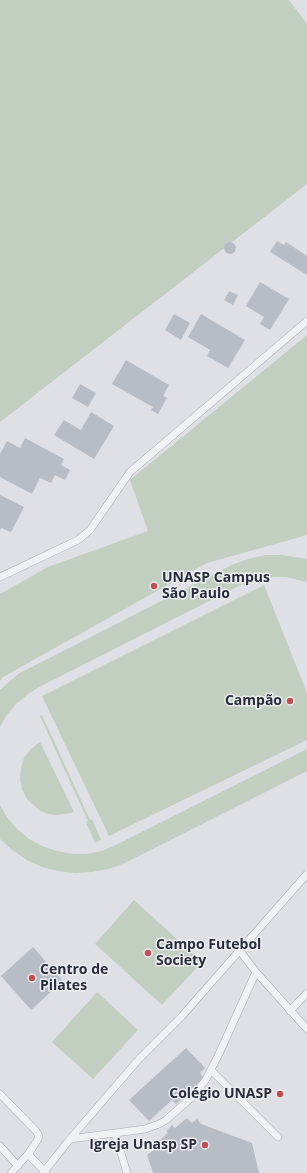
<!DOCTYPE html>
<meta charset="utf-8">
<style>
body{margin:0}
canvas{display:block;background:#dee0e5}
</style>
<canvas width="307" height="1173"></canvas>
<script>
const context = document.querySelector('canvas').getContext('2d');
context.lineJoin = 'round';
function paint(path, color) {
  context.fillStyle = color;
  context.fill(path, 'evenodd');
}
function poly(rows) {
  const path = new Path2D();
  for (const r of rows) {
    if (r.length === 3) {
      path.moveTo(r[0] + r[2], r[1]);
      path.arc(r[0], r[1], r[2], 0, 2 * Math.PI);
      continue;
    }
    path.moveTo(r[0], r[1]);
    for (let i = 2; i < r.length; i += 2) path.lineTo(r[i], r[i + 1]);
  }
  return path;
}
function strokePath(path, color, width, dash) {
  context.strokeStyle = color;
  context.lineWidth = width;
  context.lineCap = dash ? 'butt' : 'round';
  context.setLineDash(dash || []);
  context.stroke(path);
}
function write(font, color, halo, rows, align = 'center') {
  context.font = font + ' "Open Sans",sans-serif';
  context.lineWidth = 3;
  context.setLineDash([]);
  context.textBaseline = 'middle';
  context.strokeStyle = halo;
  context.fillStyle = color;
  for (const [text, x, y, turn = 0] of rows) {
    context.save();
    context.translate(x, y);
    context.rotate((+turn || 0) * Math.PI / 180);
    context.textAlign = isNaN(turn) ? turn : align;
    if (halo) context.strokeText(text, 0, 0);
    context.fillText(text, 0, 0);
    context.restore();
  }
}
paint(poly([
 [0,0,289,0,307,24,307,184,0,422],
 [307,335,307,535,207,563,3,677,0,681,0,594,48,567,148,531,130,480],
 [265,555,282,555,307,559,307,582,286,577,270,577,255,580,241,585,41,686,28,694,16,704,6,716,0,727,0,690,18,674,232,565,248,559],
 [264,585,307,693,307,740,109,836,42,696],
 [42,715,90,820,92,819,101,840,95,843,86,822,88,821,40,716],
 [40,742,74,812,65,814,56,815,48,814,39,810,27,799,22,789,20,779,21,768,24,758,31,749],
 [307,749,307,771,125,863,109,869,92,872,75,873,58,871,42,867,27,860,12,850,0,839,0,805,7,817,17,829,29,839,42,846,57,851,72,854,87,854,102,851,116,845],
 [134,900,202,962,162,1005,95,944],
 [97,992,138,1030,93,1079,52,1042]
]), '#c2cec0');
paint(poly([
 [277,241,284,245,286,242,307,256,307,275,270,252],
 [230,248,6],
 [260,282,289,299,270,330,260,324,264,317,246,306],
 [229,291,238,295,233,305,224,300],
 [174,314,190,323,181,340,165,330],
 [201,314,245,340,228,368,207,356,210,350,188,337],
 [126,360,169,385,163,396,167,398,158,414,151,410,153,407,112,384],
 [80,384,96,393,88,407,72,398],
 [91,412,114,426,94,459,54,435,64,420,81,430],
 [25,438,64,459,61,465,70,470,65,480,55,475,51,483,40,478,32,494,0,477,0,454,7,441,20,448],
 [0,495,24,507,11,532,1,528,0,530],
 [33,947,63,981,31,1010,1,976],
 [186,1048,205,1068,200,1073,204,1078,176,1104,172,1100,149,1121,129,1100],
 [187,1118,192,1123,197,1119,201,1124,252,1143,259,1173,153,1173,147,1155,158,1147,156,1144,168,1133,166,1131,172,1125,175,1128]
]), '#b8bcc5');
const lane = poly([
 [0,577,78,540,90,530,130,472,307,321],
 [240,951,256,972,307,1029],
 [290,1011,307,993],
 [211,1070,278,1137],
 [0,1094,36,1131,39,1136,37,1141,28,1154,46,1173],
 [115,1133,127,1173],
 [70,1139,145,1129,159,1124,166,1120,191,1098,205,1081,218,1056,256,972],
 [0,1146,18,1166],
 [11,1173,28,1154],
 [43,1173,70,1139,139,1059,182,1016,307,874]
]);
strokePath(lane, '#a4a7ae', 8);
strokePath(lane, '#f0f1f4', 7);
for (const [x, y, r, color] of [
 [154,586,4,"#be4f53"],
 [290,701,4,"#be4f53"],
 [148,953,4,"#be4f53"],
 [32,978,4,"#be4f53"],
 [280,1094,4,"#be4f53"],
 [205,1145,4,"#be4f53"]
]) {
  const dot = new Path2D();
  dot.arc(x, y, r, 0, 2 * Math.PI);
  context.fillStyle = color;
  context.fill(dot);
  strokePath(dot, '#edeff3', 1.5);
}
write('bold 14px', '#292d3a', '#edeff3', [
 ["UNASP Campus",162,578],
 ["São Paulo",162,594],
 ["Campão",282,701,"right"],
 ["Campo Futebol",156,945],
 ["Society",156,961],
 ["Centro de",40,970],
 ["Pilates",40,986],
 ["Colégio UNASP",272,1094,"right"],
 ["Igreja Unasp SP",197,1145,"right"]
], 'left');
</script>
